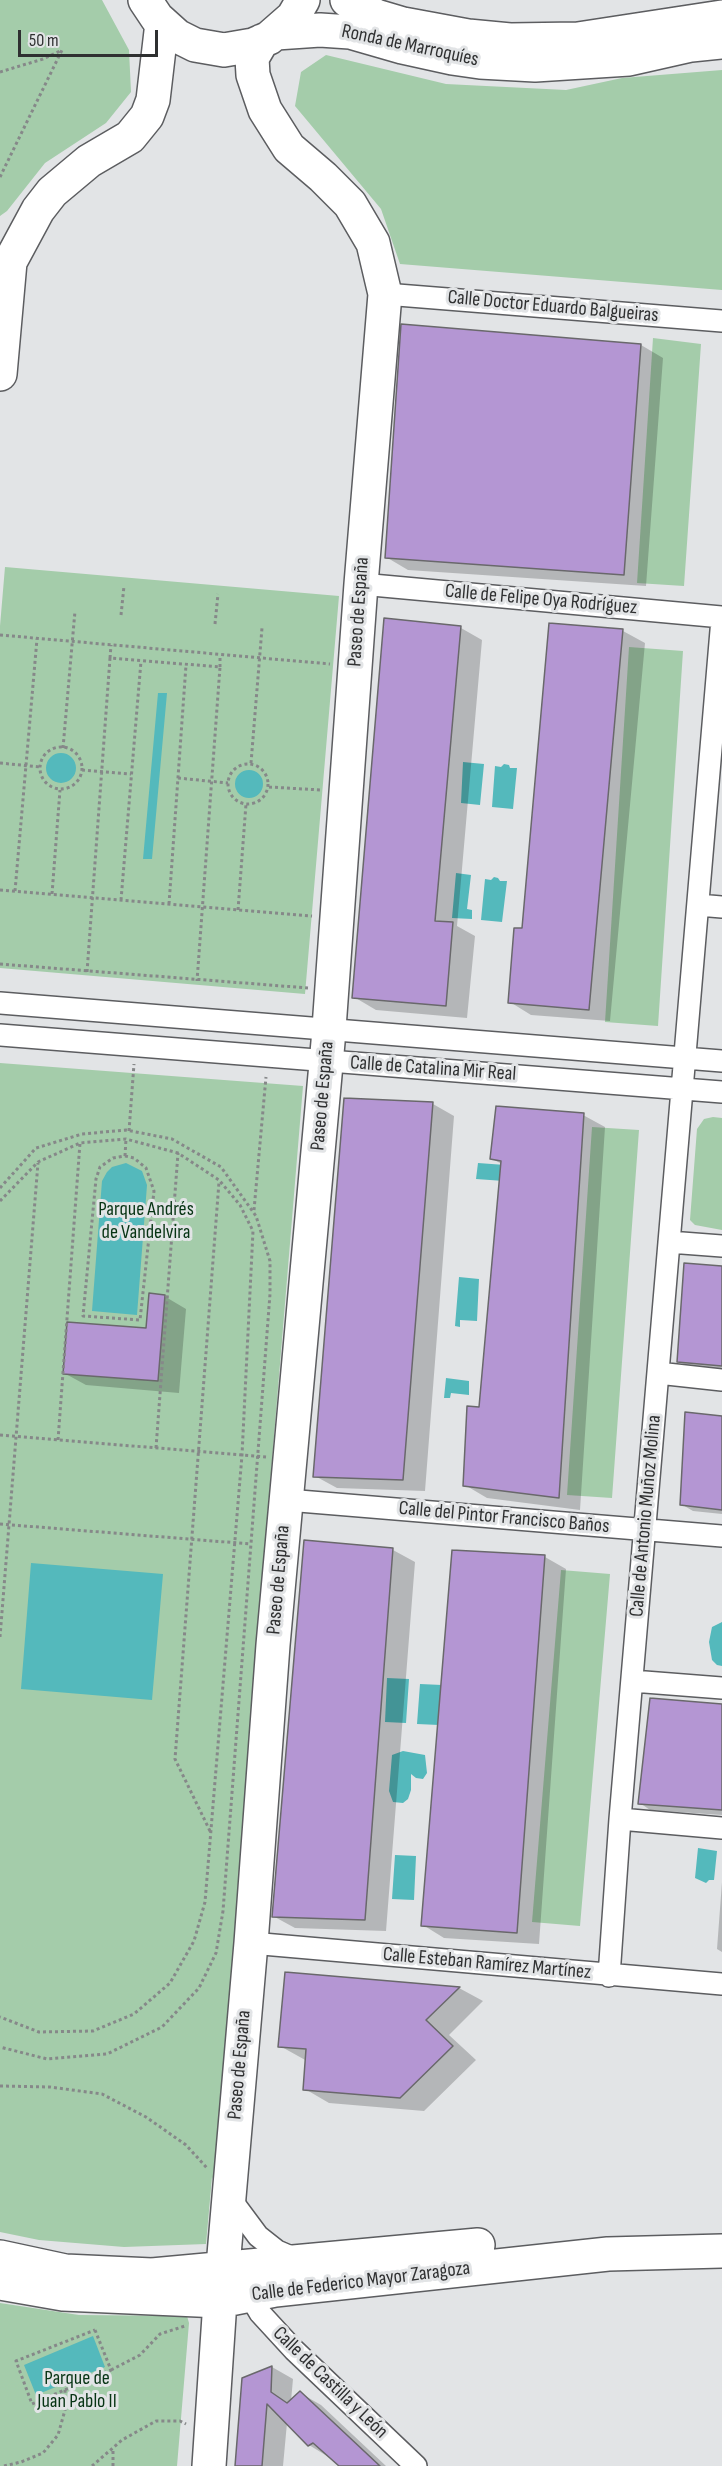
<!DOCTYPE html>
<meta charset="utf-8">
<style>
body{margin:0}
#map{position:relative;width:722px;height:2466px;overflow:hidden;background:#e2e4e6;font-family:"Sofia Sans Condensed",sans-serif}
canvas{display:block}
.scale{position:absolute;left:18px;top:30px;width:140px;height:27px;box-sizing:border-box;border:3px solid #2f3031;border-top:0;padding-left:8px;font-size:18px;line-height:21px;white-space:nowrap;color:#2f3031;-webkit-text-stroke:4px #e2e4e6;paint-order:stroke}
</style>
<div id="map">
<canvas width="722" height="2466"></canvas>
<div class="scale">50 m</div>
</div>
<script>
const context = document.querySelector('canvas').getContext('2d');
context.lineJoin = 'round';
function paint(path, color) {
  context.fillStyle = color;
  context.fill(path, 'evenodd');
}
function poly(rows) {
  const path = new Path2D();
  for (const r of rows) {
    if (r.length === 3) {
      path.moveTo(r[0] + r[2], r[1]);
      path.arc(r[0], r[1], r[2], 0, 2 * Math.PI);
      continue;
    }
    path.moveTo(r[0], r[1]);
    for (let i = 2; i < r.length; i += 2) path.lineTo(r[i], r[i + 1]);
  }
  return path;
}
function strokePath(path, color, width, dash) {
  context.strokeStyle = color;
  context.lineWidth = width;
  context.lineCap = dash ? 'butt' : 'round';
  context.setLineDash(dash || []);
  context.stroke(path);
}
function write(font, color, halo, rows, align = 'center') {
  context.font = font + ' "Sofia Sans Condensed",sans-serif';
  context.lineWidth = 6;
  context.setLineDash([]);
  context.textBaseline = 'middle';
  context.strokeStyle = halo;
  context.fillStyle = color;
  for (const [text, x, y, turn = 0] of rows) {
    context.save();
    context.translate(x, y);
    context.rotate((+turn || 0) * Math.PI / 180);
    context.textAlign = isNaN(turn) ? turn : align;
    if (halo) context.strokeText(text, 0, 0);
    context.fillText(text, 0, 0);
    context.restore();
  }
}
paint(poly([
 [0,0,102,0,129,50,131,92,106,123,45,163,7,211,0,216],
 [326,55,446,84,566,90,622,78,722,70,722,290,400,264,381,209,295,106,301,72],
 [653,338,701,344,684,586,637,583],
 [5,567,339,596,305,994,0,968,0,626],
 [629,647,683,651,658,1026,605,1022],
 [0,1063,303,1086,265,1545,270,1546,219,2197,212,2177,206,2244,124,2247,39,2240,0,2232],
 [713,1117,722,1118,722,1230,695,1225,690,1220,697,1129,704,1119],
 [592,1127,639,1130,612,1498,567,1495],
 [561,1570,610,1574,580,1926,532,1922],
 [0,2303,79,2315,187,2316,189,2323,177,2466,0,2466]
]), '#a4ccaa');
paint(poly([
 [158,693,167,693,152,859,143,859],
 [61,768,15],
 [463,762,484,764,480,805,461,803],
 [504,764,509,765,510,768,517,768,513,809,492,807,495,766,501,767],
 [249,784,14],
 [456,873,471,875,467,909,472,910,472,919,452,918],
 [494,877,498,878,500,881,507,881,502,922,481,920,485,879,491,880],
 [126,1163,142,1171,147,1185,137,1315,92,1311,102,1181,107,1172,112,1167],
 [478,1163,505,1165,504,1181,476,1179],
 [459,1277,479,1279,477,1321,460,1320,460,1327,455,1326],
 [446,1378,469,1381,469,1395,451,1393,450,1398,444,1398],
 [31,1563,163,1574,152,1700,21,1689],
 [722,1622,722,1666,717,1665,712,1660,709,1642,712,1627],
 [387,1678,409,1679,406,1723,385,1722],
 [420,1684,442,1685,439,1725,417,1724],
 [403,1751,425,1755,427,1773,423,1779,416,1778,411,1774,411,1790,408,1799,403,1803,393,1802,389,1791,392,1755],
 [698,1848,717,1851,714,1880,709,1880,706,1883,695,1878],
 [395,1855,416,1856,414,1900,392,1899],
 [93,2336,105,2367,36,2395,24,2365]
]), '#54b9bc');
paint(poly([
 [403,326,641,345,663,358,646,586,408,570,386,557],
 [461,628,482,640,457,926,475,936,467,1018,376,1010,354,997],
 [623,631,645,643,610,1021,531,1015,510,1002,523,930],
 [433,1104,454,1116,425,1491,337,1488,315,1476],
 [583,1115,605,1127,580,1510,487,1498,465,1485,480,1408,502,1164,492,1159],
 [722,1267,722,1370,689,1367,678,1361],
 [164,1296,186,1309,179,1393,86,1385,64,1373,148,1330],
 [722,1417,722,1514,693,1511,681,1504],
 [305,1542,393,1550,415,1562,386,1931,295,1928,273,1916],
 [545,1557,566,1569,539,1944,444,1938,423,1925],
 [722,1706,722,1815,650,1810,640,1803],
 [722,1882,722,1952,717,1949],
 [286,1974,459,1988,483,2001,449,2035,476,2060,424,2111,329,2103,305,2089,307,2061,280,2046],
 [272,2367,293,2379,291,2401,300,2393,321,2405,386,2466,338,2466,340,2464,309,2445,287,2423,283,2466,236,2466,243,2379]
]), '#0003');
const building = poly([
 [401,324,641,344,624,575,385,558,401,324],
 [384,618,461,626,435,921,453,922,446,1006,352,998,384,618],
 [549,623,623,629,589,1010,508,1003,514,928,522,928,549,623],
 [344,1098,433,1102,403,1480,313,1477,344,1098],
 [496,1106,584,1113,559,1498,463,1486,467,1406,479,1407,501,1161,490,1159,496,1106],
 [684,1263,722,1266,722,1366,677,1362,684,1263],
 [149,1293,165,1295,158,1381,63,1374,67,1322,146,1328,149,1293],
 [685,1412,722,1416,722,1510,680,1505,685,1412],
 [304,1540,393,1548,365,1920,272,1917,304,1540],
 [452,1550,545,1555,517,1933,421,1926,452,1550],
 [650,1698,722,1704,722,1810,638,1804,650,1698],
 [285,1972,460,1987,426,2020,453,2046,400,2098,303,2090,306,2049,278,2047,285,1972],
 [272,2366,271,2392,287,2403,300,2391,380,2466,339,2466,313,2443,308,2446,267,2404,262,2466,235,2466,242,2378,272,2366]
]);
paint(building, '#b496d3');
strokePath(building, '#69686b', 1.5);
const minor = poly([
 [385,294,722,321],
 [361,584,722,617],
 [698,905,722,907],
 [0,1003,722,1061],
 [0,1035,722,1092],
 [669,1242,722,1246],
 [658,1373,722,1380],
 [287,1500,722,1536],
 [632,1681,722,1688],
 [620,1819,722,1828],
 [251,1943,722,1984],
 [609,1976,620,1819,722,619],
 [229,2197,258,2236,277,2251,298,2260],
 [250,2296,260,2313,294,2350,416,2466]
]);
const primary = poly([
 [145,0,157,18,177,36,195,45,224,50,253,45,269,38,293,17,303,0],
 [347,0,376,16,403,24,468,36,510,40,578,39,722,17],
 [276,33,320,30,350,32,402,47,452,58,480,62,535,65,629,59,691,45,722,42],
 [0,374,10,262,38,210,52,192,89,161,130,137,147,116,153,100,162,23],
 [0,2257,65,2271,152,2275,478,2245],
 [0,2283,63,2294,220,2301,275,2290,608,2254,722,2251],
 [209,2466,220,2301,251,1943,273,1645,328,1042,361,584,385,294,373,243,350,204,323,177,289,148,265,110,253,75,252,58,262,41]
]);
strokePath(minor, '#5c5d60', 24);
strokePath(primary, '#5c5d60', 36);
strokePath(poly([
 [0,72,43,59,60,51],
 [0,177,62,50],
 [121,615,124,586],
 [215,624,218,594],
 [0,635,330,664],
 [110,658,111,645],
 [220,667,220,655],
 [61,768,21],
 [63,748,75,611],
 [0,763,40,767],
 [251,763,262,628],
 [248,784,20],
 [82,770,131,774],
 [178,778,228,783],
 [269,787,321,790],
 [0,890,312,916],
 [15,891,37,639],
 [52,894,60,790],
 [121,900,141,661],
 [169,904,186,665],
 [238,910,246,804],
 [0,964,308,988],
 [87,972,110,658,220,667,197,981],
 [129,1131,134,1064],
 [125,1156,134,1158,146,1168,154,1191,140,1320,83,1316,96,1179,100,1167,113,1158,125,1156],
 [125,1156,126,1139],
 [0,1188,36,1148,82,1134,126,1130,172,1139,221,1167,256,1216,270,1261,270,1294,223,1911,216,1953,199,1988,162,2027,107,2054,47,2059,0,2047],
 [0,1201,38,1162,80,1143,126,1139,178,1153,219,1180,240,1205,253,1231,242,1455,205,1902,194,1941,170,1983,134,2014,93,2031,39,2032,0,2017],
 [254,1210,266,1077],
 [0,1435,266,1457],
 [58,1440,80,1143],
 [156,1448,178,1153],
 [0,1524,251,1544],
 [0,1637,38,1163],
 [210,1831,175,1759,219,1182],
 [0,2086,50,2087,102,2094,146,2117,186,2145,207,2168],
 [95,2330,111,2370,32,2404,16,2361,95,2330],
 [111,2370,140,2355,160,2334,185,2326],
 [4,2466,21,2462,43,2453,58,2435,65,2410,65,2389],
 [92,2466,122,2440,156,2421,180,2421,186,2424],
 [113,2466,113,2448]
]), '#868889', 3, [3, 3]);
strokePath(minor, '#fff', 21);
strokePath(primary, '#fff', 33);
write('20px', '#2f3031', '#e2e4e6', [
 ["Ronda de Marroquíes",410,46,12],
 ["Calle Doctor Eduardo Balgueiras",553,307,5],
 ["Calle de Felipe Oya Rodríguez",541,600,5],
 ["Paseo de España",359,612,-86],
 ["Calle de Catalina Mir Real",433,1069,4],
 ["Paseo de España",323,1096,-85],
 ["Calle de Antonio Muñoz Molina",646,1516,-85],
 ["Calle del Pintor Francisco Baños",504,1518,5],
 ["Paseo de España",279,1580,-85],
 ["Calle Esteban Ramírez Martínez",487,1964,5],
 ["Paseo de España",240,2065,-85],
 ["Calle de Federico Mayor Zaragoza",361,2282,-7],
 ["Calle de Castilla y León",330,2383,44]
]);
write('20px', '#073414', '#e2e4e6', [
 ["Parque Andrés",146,1210],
 ["de Vandelvira",146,1233],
 ["Parque de",77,2379],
 ["Juan Pablo II",77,2402]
]);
</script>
